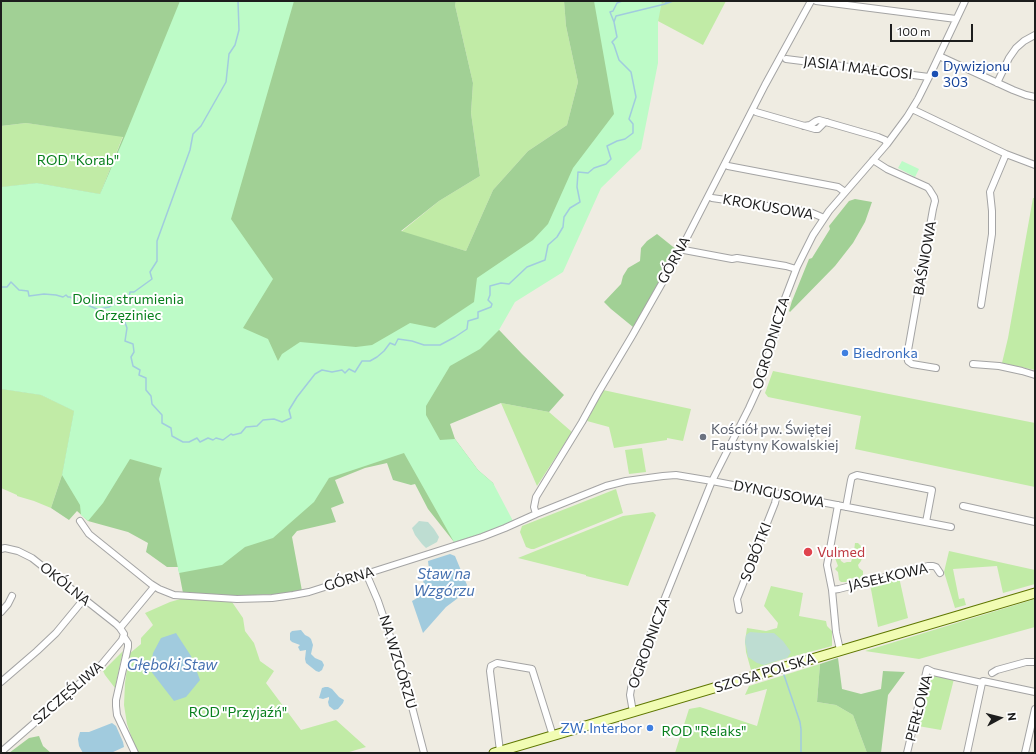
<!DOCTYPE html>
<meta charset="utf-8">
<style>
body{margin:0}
#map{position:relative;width:1036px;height:754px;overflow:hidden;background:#efece2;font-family:Commissioner,sans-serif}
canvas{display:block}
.frame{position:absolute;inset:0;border:2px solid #1d1d1d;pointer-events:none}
.north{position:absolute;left:980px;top:698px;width:40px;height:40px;-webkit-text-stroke:3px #fff;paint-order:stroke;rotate:83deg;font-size:11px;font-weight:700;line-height:16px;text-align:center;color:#1d1d1d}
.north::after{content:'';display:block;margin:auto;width:14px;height:18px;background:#1d1d1d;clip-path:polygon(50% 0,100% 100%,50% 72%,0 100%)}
.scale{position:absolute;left:890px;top:24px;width:83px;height:18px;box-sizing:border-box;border:2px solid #1d1d1d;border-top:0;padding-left:5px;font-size:12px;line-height:14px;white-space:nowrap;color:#1d1d1d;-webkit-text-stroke:3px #fff;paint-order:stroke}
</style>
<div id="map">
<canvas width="1036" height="754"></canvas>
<div class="frame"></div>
<div class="north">N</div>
<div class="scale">100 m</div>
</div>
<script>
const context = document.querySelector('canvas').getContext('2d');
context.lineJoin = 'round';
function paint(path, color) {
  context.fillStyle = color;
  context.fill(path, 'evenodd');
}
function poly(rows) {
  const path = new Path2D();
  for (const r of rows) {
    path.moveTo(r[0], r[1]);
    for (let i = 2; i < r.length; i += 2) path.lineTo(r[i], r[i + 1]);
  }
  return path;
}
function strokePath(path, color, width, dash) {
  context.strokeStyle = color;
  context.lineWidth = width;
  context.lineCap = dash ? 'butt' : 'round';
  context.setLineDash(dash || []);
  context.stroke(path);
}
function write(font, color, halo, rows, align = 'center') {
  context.font = font + ' Commissioner,sans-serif';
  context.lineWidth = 4;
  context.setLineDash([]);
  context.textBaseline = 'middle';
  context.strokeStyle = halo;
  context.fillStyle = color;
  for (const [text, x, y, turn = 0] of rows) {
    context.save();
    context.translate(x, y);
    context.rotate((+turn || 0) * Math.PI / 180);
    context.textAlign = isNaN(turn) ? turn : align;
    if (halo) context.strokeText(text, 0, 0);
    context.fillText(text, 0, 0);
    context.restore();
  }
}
paint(poly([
 [456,1,564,1,566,26,578,82,567,125,528,151,493,190,466,251,401,232,439,201,480,176,471,113,473,83,455,5],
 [668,1,726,1,703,45,641,12,640,9],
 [26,123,123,136,100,194,37,183,1,187,1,126],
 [1033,198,1035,198,1035,370,1002,363,1008,338],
 [773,371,1035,423,1035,487,855,449,861,416,768,397,765,393],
 [1,389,41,395,74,411,62,475,51,508,34,501,17,496,17,495,1,488],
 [603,390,691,409,683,441,667,438,667,440,614,448,609,427,587,421],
 [501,403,549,412,572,432,537,486],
 [642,448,646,472,629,474,625,450],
 [616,489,623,513,534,549,531,549,526,547,520,532,522,526],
 [653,512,656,515,628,586,586,576,586,575,518,558,623,516],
 [855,543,858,543,861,546,859,554,862,558,861,561,858,565,859,568,863,571,863,575,860,579,852,578,846,582,841,582,839,580,838,572,835,569,838,566,835,558,837,554,837,547,839,547,839,553,842,554,840,558,841,561,844,563,847,562,851,562,852,559,853,559],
 [949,551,1035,570,1035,584,1003,593,997,566,953,569,959,599,964,598,966,605,955,608,944,572],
 [899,577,908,618,878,627,870,584],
 [771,586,803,593,799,616,826,621,827,626,832,631,832,646,787,658,751,670,746,652,745,641,747,628,766,631,777,628,778,623,764,606],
 [184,598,232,602,243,618,245,631,254,643,260,661,274,671,266,683,301,730,336,720,366,747,346,753,137,753,127,724,124,705,125,683,129,654,141,644,141,638,153,625,145,613,170,602],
 [1035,599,1035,627,919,659,865,651],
 [123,651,115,688,105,675,103,671],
 [820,664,817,702,836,705,853,715,867,753,675,753,689,709,700,707,757,726,767,689,745,695,749,686],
 [929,674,954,679,941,730,918,726]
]), '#c1eba6');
paint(poly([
 [1,1,456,1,455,5,473,83,471,113,480,176,439,201,401,231,466,251,493,190,528,151,567,125,578,82,566,26,564,1,668,1,641,9,635,114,483,313,522,354,564,395,549,412,501,403,450,424,455,439,478,470,493,483,507,525,454,542,428,509,415,484,411,485,393,480,387,463,365,468,335,480,344,503,331,508,336,522,297,531,292,537,302,591,279,594,231,596,183,593,178,567,167,567,146,552,148,543,128,532,88,521,77,511,69,520,51,508,62,475,74,411,41,395,1,389,1,187,37,183,100,194,123,137,26,123,1,126],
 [855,199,872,202,865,222,853,243,835,266,790,312,789,311,792,301,809,259,812,258,830,229,829,226,849,201],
 [657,234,677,250,638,320,633,327,611,309,604,302,621,284,623,276,628,268,640,261,641,248,647,241],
 [838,658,842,689,861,694,881,689,883,671,905,672,888,695,881,753,867,753,853,715,836,705,817,702,820,664],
 [39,736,43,746,51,753,9,753,29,738]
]), '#a1d095');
paint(poly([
 [419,521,428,522,434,529,439,537,437,542,426,548,422,544,415,535,412,528],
 [750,632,763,633,774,633,783,641,791,652,787,658,776,661,764,665,757,663,748,657,747,651,745,642,746,635]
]), '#beddd2');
paint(poly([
 [180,1,294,1,231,219,273,279,243,328,268,339,278,361,282,354,300,342,356,347,372,345,410,323,435,328,474,302,477,278,533,240,548,224,573,168,614,114,594,1,662,1,658,22,658,63,641,149,601,188,563,272,515,302,499,330,480,349,450,366,426,406,426,415,440,440,455,439,478,470,493,483,513,521,507,525,454,542,404,453,329,478,314,502,273,538,245,547,222,565,179,573,159,479,162,468,130,459,103,503,88,521,81,515,80,505,62,475,74,411,41,395,1,389,1,187,37,183,100,194,125,136],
 [902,161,919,169,915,177,898,168]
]), '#bdfbc7');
paint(poly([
 [450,554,455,556,467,585,462,595,446,607,423,633,412,601,419,597,425,592,425,587,421,574,423,571,429,569,428,561],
 [301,630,305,635,309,637,311,639,313,645,311,654,315,658,322,661,324,665,322,670,319,672,316,671,306,663,305,659,306,650,300,651,298,647,300,645,292,642,290,640,290,633,292,631],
 [176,633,191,656,200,680,186,697,174,701,150,670,153,653,161,638],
 [325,687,328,687,332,689,339,697,344,700,343,703,338,709,334,710,329,706,328,702,329,699,329,697,323,699,319,698,322,688],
 [112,723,116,726,123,742,124,747,111,753,83,753,79,746,78,739,80,732,89,732]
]), '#a1cbde');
strokePath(poly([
 [665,4,673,1],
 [614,22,616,16,665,4,667,1],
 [1,287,7,287,11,282,19,290,28,291,29,296,44,294,56,295,63,297,66,295,68,297,70,297,80,302,97,309,123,317,127,328,125,341,133,344,134,352,131,357,133,366,140,370,139,375,146,378,146,390,151,396,152,404,162,415,162,423,171,428,172,436,183,442,189,442,197,438,200,442,208,438,213,440,216,438,223,440,231,434,233,435,241,433,246,427,257,426,263,420,274,419,282,422,291,418,289,410,297,397,315,374,322,370,332,372,342,370,345,373,349,369,355,372,362,361,370,361,377,357,384,351,390,343,395,345,398,339,412,341,424,345,440,345,455,337,467,329,468,321,478,318,478,312,491,307,492,304,488,300,490,295,490,286,501,283,509,284,527,267,545,260,548,245,557,237,563,227,564,217,570,208,580,202,577,187,578,172,588,173,594,168,606,164,611,159,607,146,617,141,625,139,633,133,633,124,629,119,636,97,631,72,619,60,614,45,612,42,617,37,614,22,610,12,613,11,617,3,622,1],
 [99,309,109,307,120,300,129,297,130,292,134,292,152,279,150,272,157,261,157,241,190,150,193,134,201,126,226,82,229,54,235,45,239,30,238,1],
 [784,675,800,722,801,729,801,753]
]), '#a1cbde', 1.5);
const street = poly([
 [816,1,956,19],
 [939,56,1013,90,1026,95,1035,97],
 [786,59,929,77],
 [997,83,1009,58,1016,48,1024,41,1035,35],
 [912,109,1006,154,1035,165],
 [756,112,815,129,818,129,824,123,827,122],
 [804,126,810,125,816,121,819,120,878,137,885,140,887,144],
 [873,160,887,169,927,187,929,189,934,197,935,201,933,209,907,356,908,361,912,364,936,368],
 [728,166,838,187,845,192],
 [712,198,810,212,824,218],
 [684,250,732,259,737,258,786,266,796,269],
 [981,305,992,234,992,211,990,192,1006,154],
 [973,364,999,366,1022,371,1035,375],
 [838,505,827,565,832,590,836,632,840,650],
 [963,506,1035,522],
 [846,507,851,480,852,477,857,475,932,490,926,522],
 [536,514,534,507,536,497,582,422,598,393,632,336,678,255,765,85,811,1],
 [80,521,89,534,151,584,159,589,174,595,237,599,272,598,293,595,309,592,482,537,505,528,536,514,606,486,626,481,663,476,676,475,712,481,951,527],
 [1,549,5,548,18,551,32,558,116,624,120,628,124,634,122,640,102,664,1,752],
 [366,573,378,601,405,680,424,753],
 [832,590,839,589,928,566,933,566,936,567,940,573],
 [739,610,737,599,775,503,777,494],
 [1,612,8,604,12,596],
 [120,628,154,587],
 [124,637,128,643,128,647,116,700,116,706,117,715,135,753],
 [992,673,997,670,1026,662,1035,662],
 [1,682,37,651,56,633,84,599],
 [633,712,630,695,632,683,652,630,712,481,749,408,759,386,766,365,784,301,797,267,813,235,829,211,887,144,907,117,918,99,929,77,965,1],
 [500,751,490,671,491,666,497,663,532,669,553,736],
 [907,753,927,669,933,672,982,683,983,681,1035,692],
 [967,753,982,683],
 [1025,753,1035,709]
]);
const secondary = poly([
 [494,753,1035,593]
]);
strokePath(street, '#a4a4a4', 8);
strokePath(secondary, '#5f7701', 11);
strokePath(street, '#fff', 6);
strokePath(secondary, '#f1fcb3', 9);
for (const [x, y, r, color] of [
 [935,74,4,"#1a4fb4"],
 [845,353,4,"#3f7fe0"],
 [703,437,4,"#6b7280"],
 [808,552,5,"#e0444e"],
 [650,728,4,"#3f7fe0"]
]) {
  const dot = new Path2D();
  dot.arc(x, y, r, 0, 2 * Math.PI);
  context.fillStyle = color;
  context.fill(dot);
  strokePath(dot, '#fff', 1.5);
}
write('14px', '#164399', '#fff', [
 ["Dywizjonu",943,66],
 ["303",943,82]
], 'left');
write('14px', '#1d1d1d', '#fff', [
 ["JASIA I MAŁGOSI",858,68,7],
 ["KROKUSOWA",768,207,10],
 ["BAŚNIOWA",925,258,-80],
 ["GÓRNA",674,260,-61],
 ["OGRODNICZA",771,343,-73],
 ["DYNGUSOWA",779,494,11],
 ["SOBÓTKI",756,552,-69],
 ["JASEŁKOWA",888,577,-13],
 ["GÓRNA",349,579,-18],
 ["OKÓLNA",65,584,39],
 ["OGRODNICZA",649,643,-70],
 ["NA WZGÓRZU",398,662,73],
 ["SZOSA POLSKA",765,673,-17],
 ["SZCZĘŚLIWA",68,693,-41],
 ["PERŁOWA",919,708,-75]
]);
write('14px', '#077f1c', '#fff', [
 ["ROD \"Korab\"",78,160],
 ["Dolina strumienia",128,299],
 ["Grzęziniec",128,315],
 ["ROD \"Przyjaźń\"",238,712],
 ["ROD \"Relaks\"",704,731]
]);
write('14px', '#366cbe', '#fff', [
 ["Biedronka",853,353],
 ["ZW. Interbor",642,728,"right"]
], 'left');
write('14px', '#5b616d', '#fff', [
 ["Kościół pw. Świętej",711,429],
 ["Faustyny Kowalskiej",711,445]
], 'left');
write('14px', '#be3a42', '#fff', [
 ["Vulmed",817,552]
], 'left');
write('italic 15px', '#4671b0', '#fff', [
 ["Staw na",444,574],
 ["Wzgórzu",444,591],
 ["Głęboki Staw",172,665]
]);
</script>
